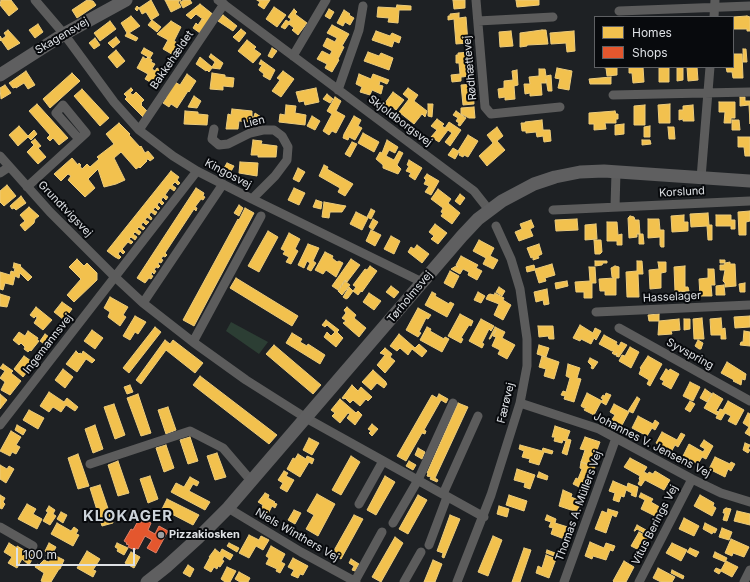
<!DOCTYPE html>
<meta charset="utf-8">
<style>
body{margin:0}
#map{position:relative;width:750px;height:582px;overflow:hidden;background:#1e2124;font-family:Inter,sans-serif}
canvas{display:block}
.legend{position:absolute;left:594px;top:16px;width:140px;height:52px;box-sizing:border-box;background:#080a0d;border:1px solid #5e6063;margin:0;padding:5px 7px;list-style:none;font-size:12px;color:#dee1e5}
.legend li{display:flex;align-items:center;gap:8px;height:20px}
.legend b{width:20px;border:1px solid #5e6063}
.scale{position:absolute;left:16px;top:548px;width:119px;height:18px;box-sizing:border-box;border:2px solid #dee1e5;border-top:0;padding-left:5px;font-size:12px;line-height:14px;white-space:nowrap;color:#dee1e5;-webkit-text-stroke:3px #080a0d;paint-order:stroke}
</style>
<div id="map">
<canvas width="750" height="582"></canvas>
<ul class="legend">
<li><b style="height:11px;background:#f2c14e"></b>Homes</li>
<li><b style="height:11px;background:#e4572e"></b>Shops</li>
</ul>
<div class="scale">100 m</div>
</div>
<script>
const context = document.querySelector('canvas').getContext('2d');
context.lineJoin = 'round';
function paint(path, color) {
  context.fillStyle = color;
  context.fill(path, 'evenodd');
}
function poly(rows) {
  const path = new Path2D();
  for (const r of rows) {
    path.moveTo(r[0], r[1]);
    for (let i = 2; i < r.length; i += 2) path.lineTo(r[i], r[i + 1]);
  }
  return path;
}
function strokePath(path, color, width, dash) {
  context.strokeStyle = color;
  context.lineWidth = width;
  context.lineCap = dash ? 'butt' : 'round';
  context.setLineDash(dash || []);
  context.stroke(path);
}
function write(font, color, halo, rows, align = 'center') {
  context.font = font + ' Inter,sans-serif';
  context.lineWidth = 4;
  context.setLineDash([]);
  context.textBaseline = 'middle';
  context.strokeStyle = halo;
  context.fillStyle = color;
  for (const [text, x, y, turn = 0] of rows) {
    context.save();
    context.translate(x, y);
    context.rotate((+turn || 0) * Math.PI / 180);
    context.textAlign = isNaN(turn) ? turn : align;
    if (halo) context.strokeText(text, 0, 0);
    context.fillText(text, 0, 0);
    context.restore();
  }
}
paint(poly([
 [231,322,268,342,259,354,226,331]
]), '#2c3e34');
const homes = poly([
 [1,0,11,0,18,9,9,16,0,5,1,0],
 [87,0,93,1,96,5,95,6,77,18,72,10,87,0],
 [151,0,159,15,151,20,146,12,142,14,139,8,137,11,135,9,137,6,139,8,151,0],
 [165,0,181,0,178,2,181,7,171,12,165,0],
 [184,0,190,0,192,3,183,8,180,2,184,0],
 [257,0,270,0,264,9,258,5,260,2,257,0],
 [453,0,465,0,465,8,454,9,453,0],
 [516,0,539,0,539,5,517,7,516,0],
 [200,4,215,16,200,33,193,28,196,23,198,25,202,19,204,20,196,14,191,19,186,15,200,4],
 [397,5,411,6,411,10,399,10,398,23,388,22,389,18,377,17,378,7,396,8,397,5],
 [274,7,286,15,277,27,266,19,274,7],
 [294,9,297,12,295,14,307,23,298,35,292,30,294,28,289,24,285,29,281,27,286,20,289,22,291,19,288,17,294,9],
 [329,9,334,12,330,19,325,16,329,9],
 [344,10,350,14,349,15,354,18,350,25,345,22,343,26,337,23,344,10],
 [459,13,459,18,466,17,468,43,456,44,454,19,448,20,448,16,450,16,450,14,459,13],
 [223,15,237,26,233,31,218,21,223,15],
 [131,16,140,26,129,33,138,38,136,41,125,36,127,33,121,23,131,16],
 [747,16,750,17,750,31,747,31,747,29,733,29,733,17,747,16],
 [152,20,161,27,157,32,148,25,152,20],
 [110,21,116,29,100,41,94,33,110,21],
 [171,21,181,27,174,41,181,45,175,56,163,49,168,40,157,34,171,21],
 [38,24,43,32,35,38,29,30,38,24],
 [332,25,349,34,342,46,344,47,338,59,339,60,332,72,325,68,327,64,317,59,322,51,330,55,332,51,323,46,327,38,335,42,337,38,327,33,332,25],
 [241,29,246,33,239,42,233,37,241,29],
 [8,30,20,43,8,50,1,40,0,41,0,36,2,39,6,36,4,33,8,30],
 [542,30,546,30,548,44,527,45,527,46,520,47,520,33,542,30],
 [376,31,390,36,392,33,401,37,399,43,394,41,392,47,372,40,376,31],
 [511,31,513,46,500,47,499,32,511,31],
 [574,31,575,51,567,52,566,43,551,44,550,33,574,31],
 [116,37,120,42,113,48,108,43,116,37],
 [95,38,100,45,94,49,89,43,95,38],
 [247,40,256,47,254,49,261,54,253,63,238,51,247,40],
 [144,48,153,53,150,58,141,53,144,48],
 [272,48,277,51,272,58,268,56,272,48],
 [743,49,746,49,747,62,743,62,743,49],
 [116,50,125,61,117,68,108,57,116,50],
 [368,52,379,56,381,53,393,58,389,70,364,61,368,52],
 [470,52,472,76,461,77,461,81,452,82,451,75,460,74,459,63,456,63,456,55,458,55,458,53,470,52],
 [211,54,223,63,220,69,212,68,209,72,207,70,206,71,196,64,200,57,212,67,215,62,209,57,211,54],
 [733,54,742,54,743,78,733,78,732,72,727,72,726,67,733,67,733,54],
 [143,57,146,59,148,57,152,60,151,62,155,64,152,69,155,71,157,68,162,71,160,74,163,76,157,86,145,79,148,74,137,68,143,57],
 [261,60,275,70,270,80,263,76,264,74,259,70,262,65,259,64,261,60],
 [601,67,617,67,617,75,607,76,606,68,601,67],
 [629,67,643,67,644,82,633,83,632,73,629,73,629,67],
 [659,67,672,67,669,67,669,82,659,82,659,67],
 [677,67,683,67,683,80,677,81,677,67],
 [683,67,697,67,698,80,688,81,687,67,683,67],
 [557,68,572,71,569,90,558,88,560,79,555,78,557,68],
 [539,69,545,69,546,76,551,75,552,91,548,91,546,79,546,83,541,83,542,95,530,96,530,93,525,94,524,84,530,84,529,77,539,76,539,69],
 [517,70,518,85,514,86,515,99,505,100,505,97,499,98,498,89,504,88,504,81,513,80,512,71,517,70],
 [26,71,35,85,28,89,24,83,16,88,16,87,13,88,9,83,26,71],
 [283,71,294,79,281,97,272,91,280,80,277,78,283,71],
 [72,73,80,81,50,108,43,99,72,73],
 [212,73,225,75,225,77,234,78,233,87,223,86,223,90,210,89,212,73],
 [187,74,196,81,189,92,188,91,177,108,171,104,169,107,163,103,167,97,166,96,175,82,180,85,187,74],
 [359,74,371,79,373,74,389,80,387,84,380,81,379,85,383,86,381,94,372,90,370,95,360,92,362,87,356,84,359,74],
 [611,77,611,84,590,84,589,79,611,77],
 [473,84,474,104,463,105,461,85,473,84],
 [5,85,11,93,1,99,0,88,5,85],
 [131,88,133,90,130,93,133,95,136,92,144,100,141,103,142,104,141,105,149,113,144,118,125,99,127,97,124,94,131,88],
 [316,88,319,102,305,105,304,101,299,102,296,92,316,88],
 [408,88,418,95,414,101,427,111,425,117,422,114,414,124,399,112,409,99,403,94,408,88],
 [82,89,109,118,100,126,74,96,82,89],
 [393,92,404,100,396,110,391,106,387,111,382,107,393,92],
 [327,94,333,99,330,103,323,99,327,94],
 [194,96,201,101,197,108,188,107,194,96],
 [335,97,341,101,336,111,345,116,336,133,332,131,329,135,323,131,332,114,327,111,335,97],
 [740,97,745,97,745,101,750,101,750,124,749,105,740,106,740,97],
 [719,102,735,102,735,118,731,118,731,123,724,123,725,112,719,112,719,102],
 [37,104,68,138,59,145,53,138,50,141,47,138,50,135,29,111,37,104],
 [428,104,433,104,432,117,428,116,428,104],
 [670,104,670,123,659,123,658,105,670,104],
 [286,105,296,106,295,113,306,115,305,125,279,122,280,114,285,115,286,105],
 [645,105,645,125,634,125,634,106,645,105],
 [693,105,694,121,683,121,683,119,679,120,679,110,683,110,683,106,693,105],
 [474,107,475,118,469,118,461,114,461,108,474,107],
 [232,109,252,111,252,117,254,117,255,113,261,117,261,122,251,120,251,122,239,121,238,129,226,129,228,114,231,115,232,109],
 [185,111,198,112,198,114,208,115,207,125,184,124,185,111],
 [456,111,466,118,460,126,458,125,459,123,456,121,458,118,453,115,456,111],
 [615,111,616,114,618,114,618,119,616,119,616,123,605,123,606,129,594,130,594,124,589,124,589,113,615,111],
 [312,116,320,121,315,130,307,126,312,116],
 [354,116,361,120,358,126,362,128,355,140,349,137,348,140,343,138,344,134,354,116],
 [437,119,444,124,442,126,445,128,449,122,461,130,450,146,445,142,452,133,448,130,439,142,431,137,437,130,431,126,437,119],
 [542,120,543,130,550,130,551,141,544,142,543,136,537,137,536,132,526,133,526,131,522,131,521,123,525,123,525,122,542,120],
 [732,120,739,120,740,130,732,130,732,120],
 [119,123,130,134,129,135,140,147,141,146,145,153,148,151,154,158,150,161,148,159,146,160,147,161,140,168,139,167,136,169,121,152,114,158,125,180,116,184,104,187,98,169,88,179,95,188,85,197,68,180,71,176,68,174,61,181,54,174,72,158,78,165,79,163,81,165,80,166,82,169,87,164,90,167,99,159,97,157,114,144,106,134,119,123],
 [624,124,624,134,615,135,615,125,624,124],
 [19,126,28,136,34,130,37,134,31,140,28,137,18,146,9,135,19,126],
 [650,126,650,137,644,137,644,127,650,126],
 [497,127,503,136,497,141,505,150,487,166,479,156,493,143,487,135,497,127],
 [668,127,674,127,675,139,669,139,668,127],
 [363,133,379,142,374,152,358,143,363,133],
 [468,135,478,141,468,157,464,155,463,157,459,155,460,153,459,152,455,159,448,155,453,148,458,151,468,135],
 [738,137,750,137,750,156,745,156,744,147,738,147,738,137],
 [35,139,41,146,38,148,46,157,38,164,27,152,34,145,31,142,35,139],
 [253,140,262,141,261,144,277,146,276,157,258,157,258,155,251,155,253,140],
 [387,140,398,147,395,153,389,150,386,156,394,160,399,151,403,153,397,165,401,169,398,174,383,168,383,165,376,159,380,152,382,153,387,140],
 [642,140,650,140,651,144,642,145,642,140],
 [352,142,357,144,350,157,345,154,352,142],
 [409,160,422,168,415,180,409,176,411,173,406,171,409,166,407,165,409,160],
 [240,162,258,163,257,176,239,173,240,162],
 [227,163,234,166,229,175,222,171,227,163],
 [324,165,328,167,327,169,353,184,345,196,338,192,340,188,319,176,324,165],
 [298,168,305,172,299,182,293,179,298,168],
 [171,171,179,177,177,180,180,183,178,185,175,182,172,185,176,188,174,191,170,188,165,195,168,197,166,200,163,197,161,200,164,203,162,205,159,202,157,205,160,208,158,210,155,207,153,210,157,212,155,215,151,212,149,215,152,218,151,220,147,217,145,220,149,222,146,225,143,222,141,225,145,228,143,230,139,227,137,229,141,232,139,235,135,232,133,234,137,237,135,240,131,237,129,239,133,242,131,244,128,242,122,249,125,252,123,254,120,251,118,254,121,257,119,259,115,257,107,251,171,171],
 [427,174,439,181,431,195,425,192,429,186,424,184,426,180,424,178,427,174],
 [7,185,16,196,4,206,0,202,0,191,7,185],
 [196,188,204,193,203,196,205,197,203,200,201,199,195,207,197,208,196,211,194,209,165,253,167,255,165,257,163,256,161,259,163,260,161,263,159,262,158,264,160,266,158,268,156,267,154,270,156,271,154,274,152,272,151,275,153,276,151,279,149,278,145,283,137,278,196,188],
 [294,188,305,193,299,205,288,200,294,188],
 [438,189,451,199,448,203,460,213,452,224,441,216,443,213,441,212,443,208,431,199,438,189],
 [460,194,465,198,460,205,455,201,460,194],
 [21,196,26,203,16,210,14,208,12,209,10,206,21,196],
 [316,200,322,202,321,209,313,207,316,200],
 [324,202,340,205,346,206,342,212,330,212,329,218,322,217,324,202],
 [239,205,243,208,239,216,234,213,239,205],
 [29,207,39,216,35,219,34,223,25,231,20,225,25,221,20,215,29,207],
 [245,208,254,213,194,326,183,320,238,219,239,220,245,208],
 [371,209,375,211,371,219,367,217,371,209],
 [750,211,750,221,746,222,746,235,739,235,738,212,750,211],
 [356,212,368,218,362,230,350,224,356,212],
 [708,213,709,225,712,225,712,240,708,240,707,226,691,227,690,214,708,213],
 [684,215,684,222,688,222,688,231,672,232,671,216,684,215],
 [716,215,731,215,731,220,735,220,735,229,731,229,731,226,716,226,716,215],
 [630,216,634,217,635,220,639,220,640,234,637,234,637,237,629,238,628,218,630,216],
 [373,219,378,222,373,230,369,227,373,219],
 [577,219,578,230,556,231,555,220,577,219],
 [648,219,659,219,660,230,664,230,664,247,661,247,660,245,660,237,648,238,648,219],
 [531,220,534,227,530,229,533,236,519,241,515,232,522,229,520,224,531,220],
 [607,222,617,222,618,235,622,234,622,245,617,245,617,241,607,241,607,222],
 [435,224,447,233,438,244,431,239,434,236,429,232,435,224],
 [596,224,597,239,585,240,585,225,596,224],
 [371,230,381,235,375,246,366,241,371,230],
 [268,231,278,237,259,272,248,266,268,231],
 [289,233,300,239,295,249,298,251,291,264,286,262,289,257,283,254,285,251,281,249,289,233],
 [639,234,643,234,644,244,639,244,639,234],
 [391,236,400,241,394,254,384,249,391,236],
 [479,240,494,248,490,256,498,260,493,269,483,264,486,258,473,251,479,240],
 [594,240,601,240,602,252,600,254,595,254,594,240],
 [308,244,319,248,313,261,316,263,311,271,307,269,310,263,307,261,304,268,298,265,308,244],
 [539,244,542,254,538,256,539,258,533,260,533,257,531,258,527,248,539,244],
 [417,245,429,254,422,263,408,252,411,247,414,249,417,245],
 [325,252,333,256,332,258,337,262,339,261,343,263,336,277,326,270,323,274,315,270,325,252],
 [461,256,478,265,476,268,482,271,477,280,468,275,469,272,463,269,460,274,451,269,456,266,458,267,456,265,461,256],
 [77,259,84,266,87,263,97,273,97,280,74,302,67,295,81,279,69,267,77,259],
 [351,259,360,265,347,282,345,280,338,290,332,286,351,259],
 [720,260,725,260,725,263,730,262,730,264,735,264,736,286,725,287,725,283,723,281,725,270,720,270,720,265,724,265,725,263,720,263,720,260],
 [595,261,607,261,607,263,603,263,602,265,595,266,595,261],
 [637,261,642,261,643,274,638,274,639,297,627,297,626,272,637,271,637,261],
 [658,262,666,262,666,272,661,273,661,288,650,289,649,270,659,269,658,262],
 [14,263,21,265,20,266,32,277,28,281,20,273,19,278,15,276,13,285,5,283,3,290,0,289,0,272,10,275,11,271,14,272,15,268,13,268,14,263],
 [552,264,555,275,545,278,546,281,539,283,535,270,527,272,526,267,534,265,535,269,552,264],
 [370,266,377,271,362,292,361,291,358,295,353,291,348,298,346,299,343,297,349,287,353,291,356,287,353,285,365,269,367,270,370,266],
 [615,266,619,267,619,278,616,278,616,295,605,295,605,291,600,291,599,279,614,278,612,277,611,268,615,266],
 [685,266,685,287,688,287,689,291,675,292,674,267,685,266],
 [589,267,595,267,596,283,592,283,592,298,584,298,584,292,576,292,575,282,590,281,589,267],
 [708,269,714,269,715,285,711,285,712,296,700,296,699,279,708,278,708,269],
 [450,271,459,276,453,288,444,283,450,271],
 [236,278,298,316,292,326,230,288,236,278],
 [345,281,350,285,342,295,338,291,345,281],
 [567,281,568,286,556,289,555,283,567,281],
 [745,283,745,292,740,292,739,284,745,283],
 [724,285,725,295,716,295,716,286,724,285],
 [391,286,399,292,394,298,386,292,391,286],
 [499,287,505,291,502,296,496,292,499,287],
 [547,289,549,304,544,305,543,300,536,302,534,292,547,289],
 [432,292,436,294,435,296,449,304,450,302,454,304,447,317,425,305,432,292],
 [478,292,485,296,481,303,474,300,478,292],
 [369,293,381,301,374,310,363,302,369,293],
 [495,293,504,298,503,300,511,305,503,320,494,315,499,304,486,299,488,295,490,294,494,295,495,293],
 [0,294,10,297,7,307,0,306,0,294],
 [110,297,128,307,123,315,126,317,120,326,108,317,110,312,104,308,110,297],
 [62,302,72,309,64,320,54,312,62,302],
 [36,307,52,320,43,330,34,323,37,318,36,316,34,318,30,315,36,307],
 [347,307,356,315,354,318,366,328,359,337,343,323,346,321,342,318,346,313,344,310,347,307],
 [418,308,431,315,428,319,426,318,419,332,421,333,418,337,406,330,418,308],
 [460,314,473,321,471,326,469,325,461,338,463,339,461,343,448,336,460,314],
 [659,314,659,321,649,321,648,315,659,314],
 [135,316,146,322,138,334,135,332,130,340,123,336,135,316],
 [750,316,750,327,735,328,734,317,750,316],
 [702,318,704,339,694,339,693,319,702,318],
 [721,318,722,329,725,328,726,339,721,339,721,335,711,335,710,319,721,318],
 [481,319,494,326,491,331,489,329,482,343,484,344,482,348,469,341,481,319],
 [679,319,680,330,671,331,672,334,658,335,659,321,679,319],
 [684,319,690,319,690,329,684,330,684,319],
 [326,320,339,330,337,332,343,338,336,347,324,337,327,332,331,336,335,332,327,325,325,327,322,325,326,320],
 [580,325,593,333,595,328,601,331,596,340,594,338,591,344,581,339,580,341,573,338,580,325],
 [538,326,553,326,554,339,549,339,548,336,539,337,538,326],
 [155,327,161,332,129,373,123,368,155,327],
 [427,327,431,329,430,331,444,339,445,337,449,339,442,352,420,340,427,327],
 [495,327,505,332,502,338,515,345,507,359,498,354,500,350,492,346,496,337,493,336,496,330,490,339,489,339,495,327],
 [92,330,103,338,95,349,84,341,92,330],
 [28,331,38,338,37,340,39,341,31,351,30,350,28,352,24,349,25,347,21,343,19,345,13,340,19,332,25,336,28,331],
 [744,331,750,332,750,346,740,345,741,342,743,342,744,331],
 [292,333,302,339,300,342,307,346,308,344,325,355,320,364,286,343,292,333],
 [45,334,52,339,47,346,40,341,45,334],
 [399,334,415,348,419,344,427,351,422,357,412,349,408,355,400,348,397,351,390,346,399,334],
 [604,335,617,342,616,344,619,346,621,342,627,345,619,357,616,356,617,353,615,355,612,353,614,351,612,351,599,344,604,335],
 [165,340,170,344,173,340,203,363,195,373,166,350,141,384,136,380,165,340],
 [698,340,703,343,701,349,699,349,695,346,698,340],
 [274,345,321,385,313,394,266,354,274,345],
 [539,345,549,348,546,357,537,354,539,345],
 [630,347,639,352,631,368,619,361,622,355,625,356,630,347],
 [385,348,392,354,390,357,395,361,385,373,377,365,385,355,380,353,385,348],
 [76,351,79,354,80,353,82,354,83,351,95,360,92,363,86,359,77,372,66,364,76,351],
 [24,356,34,363,23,377,14,369,24,356],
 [542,356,559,362,554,379,544,376,546,369,539,367,542,356],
 [648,356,662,364,650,386,647,384,649,380,639,374,641,369,640,368,648,356],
 [590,358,598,362,593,369,591,368,592,366,588,362,590,358],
 [727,362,746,374,745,380,742,379,741,385,733,381,734,380,721,373,727,362],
 [3,364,13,371,11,373,21,381,10,395,1,390,5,382,0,378,5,371,0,368,3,364],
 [568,364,580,368,577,378,581,379,574,402,564,399,565,396,561,395,563,391,566,392,570,378,566,376,568,364],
 [63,369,73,377,65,388,55,380,63,369],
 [666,369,669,371,670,369,679,374,671,389,662,384,664,381,660,379,666,369],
 [373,370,386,382,386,383,387,384,384,388,377,383,371,390,362,382,373,370],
 [200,376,277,435,269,444,193,385,200,376],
 [690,382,700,387,693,401,683,396,690,382],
 [130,385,133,392,127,394,124,387,130,385],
 [352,385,358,391,361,387,372,397,368,401,366,399,360,406,353,400,350,403,345,398,344,399,342,398,352,385],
 [705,389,712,394,707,402,700,398,705,389],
 [49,392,64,402,67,398,78,407,75,411,66,405,61,412,53,407,49,412,40,406,49,392],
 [587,393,602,401,603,399,601,398,603,395,605,396,606,393,611,395,606,405,601,402,594,415,584,410,586,407,584,408,581,406,587,393],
 [713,393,723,399,716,411,719,412,717,415,704,408,713,393],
 [0,394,7,400,0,409,0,394],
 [138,394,151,433,141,436,127,398,138,394],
 [439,394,448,399,446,403,441,400,424,430,426,431,425,434,422,433,406,461,397,456,432,395,437,398,439,394],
 [637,397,640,399,633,413,628,411,637,397],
 [340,399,356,413,358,411,362,415,355,425,347,418,350,414,348,413,340,423,332,416,335,413,331,410,340,399],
 [690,401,695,404,690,412,685,409,690,401],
 [728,401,744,410,736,425,728,421,731,416,725,413,721,420,716,418,720,409,723,410,728,401],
 [458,403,468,407,435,478,438,480,437,482,430,479,431,477,427,476,428,473,427,473,458,403],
 [114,404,125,435,115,439,104,407,114,404],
 [614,404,629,412,621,427,611,421,615,415,610,412,614,404],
 [168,407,176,430,166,434,158,410,168,407],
 [29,410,44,418,38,429,23,420,29,410],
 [748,413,750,414,750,436,745,433,749,427,743,423,748,413],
 [638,416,653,424,655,420,659,423,655,430,652,428,647,436,632,428,638,416],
 [372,424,378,429,372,436,369,433,371,431,368,429,372,424],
 [17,425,26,430,23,435,15,430,17,425],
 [95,425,103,449,93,453,85,429,95,425],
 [555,426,570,431,567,439,571,440,567,455,562,453,566,441,563,440,562,443,554,441,555,437,552,437,555,426],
 [11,431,21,437,16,445,20,447,16,454,12,452,10,456,0,451,11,431],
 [662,432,677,440,681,433,685,435,678,447,675,445,671,452,656,443,662,432],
 [190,437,198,461,188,464,180,440,190,437],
 [585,437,600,442,593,461,595,462,594,466,581,462,585,450,580,449,585,437],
 [309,438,319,443,312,455,303,450,309,438],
 [704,440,713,446,706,459,702,457,698,464,683,456,689,444,703,452,705,449,700,446,704,440],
 [745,443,750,445,748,449,750,450,748,453,743,450,745,443],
 [166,445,174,468,164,472,156,448,166,445],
 [520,445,542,451,543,448,553,451,552,454,544,452,539,465,529,462,530,459,522,457,524,451,519,449,520,445],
 [418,448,425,452,422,459,415,455,418,448],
 [217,453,226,477,215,480,207,456,217,453],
 [78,454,89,486,78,489,68,458,78,454],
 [298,454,306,459,307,456,314,459,312,464,309,462,300,477,287,469,293,458,295,459,298,454],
 [351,456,360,462,341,495,332,490,351,456],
 [715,457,730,464,731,462,735,464,731,471,728,469,725,477,709,469,715,457],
 [630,458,647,467,644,472,648,474,649,472,653,474,655,471,670,480,664,490,645,480,641,486,638,484,640,480,639,479,640,476,624,467,630,458],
 [118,461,129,493,118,496,108,465,118,461],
 [409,461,416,465,413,470,406,466,409,461],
 [581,462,595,467,585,490,573,484,576,478,578,479,582,469,580,468,581,462],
 [0,465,7,469,9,466,14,469,6,483,0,479,0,465],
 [517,469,535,475,530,489,524,487,525,483,514,480,517,469],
 [284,471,288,473,286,476,294,480,287,492,280,488,283,483,278,480,284,471],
 [539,472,548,476,547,480,537,477,539,472],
 [150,476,158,499,148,503,140,479,150,476],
 [385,476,395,482,376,515,367,510,385,476],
 [190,477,199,482,197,486,193,484,189,491,210,502,205,510,171,492,176,483,184,487,190,477],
 [613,481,627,487,628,483,638,487,636,497,631,495,632,493,626,490,624,497,621,496,619,502,613,500,615,493,609,491,613,481],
 [100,485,113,523,102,526,90,488,100,485],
 [563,490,572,494,571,497,581,501,577,512,559,506,563,490],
 [265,493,269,495,268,498,275,502,274,503,277,504,275,508,272,506,267,516,265,516,260,514,260,512,263,505,258,502,265,493],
 [641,493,653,499,651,502,663,509,659,518,641,509,645,500,639,497,641,493],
 [317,494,335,504,318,536,306,529,314,515,307,511,317,494],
 [0,495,5,498,3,502,5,504,2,509,0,508,0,495],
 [418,495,427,500,408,534,399,529,418,495],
 [509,495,527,501,524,511,506,505,509,495],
 [700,495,714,503,713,506,716,508,712,516,694,506,700,495],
 [167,499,199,515,193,525,162,509,167,499],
 [27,504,36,509,33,514,42,519,37,529,18,519,27,504],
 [49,506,55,510,53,514,56,516,50,525,43,521,48,512,46,511,49,506],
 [499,506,509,509,507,517,497,514,499,506],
 [726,508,731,509,727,521,723,520,725,513,723,513,724,509,725,509,726,508],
 [608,509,618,512,616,517,612,515,606,533,595,529,602,511,607,513,608,509],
 [294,510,301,513,295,524,288,520,294,510],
 [737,511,750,514,750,525,734,521,737,511],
 [61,512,67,515,63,523,57,519,61,512],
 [354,515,363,519,341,559,332,554,354,515],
 [450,515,460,519,444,558,442,557,443,553,437,551,450,515],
 [547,515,556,519,555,523,571,528,567,540,551,534,553,528,549,527,551,522,545,520,547,515],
 [684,518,699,526,694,536,679,529,684,518],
 [57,523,71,531,74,527,78,530,76,534,79,535,73,546,51,534,57,523],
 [705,523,717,529,715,533,713,532,712,534,703,529,705,523],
 [637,525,646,530,644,533,637,529,635,531,634,531,637,525],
 [722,528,732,532,729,540,719,537,722,528],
 [639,532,648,537,641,551,631,546,639,532],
 [249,535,259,540,261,536,269,540,263,550,256,546,249,558,239,553,249,535],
 [493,536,502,540,488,576,478,572,493,536],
 [395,537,403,543,381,582,372,577,395,537],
 [731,539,749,547,744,557,733,553,732,556,725,553,731,539],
 [590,542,604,548,606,543,615,546,613,551,610,550,606,560,593,556,592,559,585,556,590,542],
 [9,543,17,548,17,546,34,556,29,565,22,559,17,568,8,563,12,557,4,552,9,543],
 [49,543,56,547,52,555,54,555,64,560,60,569,59,569,51,582,43,582,41,581,44,573,38,569,40,567,38,569,35,567,37,564,39,565,44,560,49,562,51,559,46,556,48,553,45,551,49,543],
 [117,543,128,548,124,555,117,551,118,549,115,547,117,543],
 [229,543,239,548,237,552,227,546,229,543],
 [672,543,687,550,681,561,666,553,672,543],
 [271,546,285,554,281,562,285,564,280,573,276,571,277,569,266,564,269,558,266,556,271,546],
 [524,548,531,550,520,582,512,582,524,548],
 [690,548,699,552,696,557,687,552,690,548],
 [215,549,220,553,222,549,233,555,230,560,224,556,222,560,224,561,220,567,218,566,217,569,214,567,211,572,204,568,210,557,209,557,215,549],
 [547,550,558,554,557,557,546,553,547,550],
 [87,551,100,559,93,570,96,571,93,577,77,568,87,551],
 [131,552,140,557,134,568,125,563,131,552],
 [715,552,727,558,725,562,713,557,715,552],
 [546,555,556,559,549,578,536,573,538,566,542,568,546,555],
 [293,558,308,566,303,575,300,574,298,578,291,575,294,570,288,567,293,558],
 [351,559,359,564,355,571,352,570,354,566,349,563,351,559],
 [433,560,442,564,435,582,424,582,433,560],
 [624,561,634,567,626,582,614,582,613,581,624,561],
 [726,561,738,567,732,577,721,571,719,574,714,571,716,568,721,570,726,561],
 [188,565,194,569,190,577,183,573,188,565],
 [227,567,236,571,230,582,225,582,221,579,227,567],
 [658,568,675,577,672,582,661,582,653,578,658,568],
 [672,570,684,576,683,579,671,573,672,570],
 [239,572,250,578,248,582,240,582,235,579,239,572]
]);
paint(homes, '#f2c14e');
strokePath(homes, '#eccb7b', 1);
const shops = poly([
 [143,519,151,523,148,530,155,534,159,526,168,531,156,553,147,548,152,540,145,536,138,549,136,548,135,550,128,547,129,545,126,544,127,543,124,541,131,529,133,530,138,521,141,523,143,519]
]);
paint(shops, '#e4572e');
strokePath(shops, '#e28065', 1);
strokePath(poly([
 [35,0,64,34,114,102,139,130,173,156,197,171,252,199,422,282],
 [218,0,474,191,489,210],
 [476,0,485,107,491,114,560,107],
 [619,11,750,6],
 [714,17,715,0],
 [478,21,553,17],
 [293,56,326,0],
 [338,90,359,30,363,6],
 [613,95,750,92],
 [214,129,212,139,219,145,228,144,250,133,263,130,274,130,282,136,288,147,287,160,275,176,252,199],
 [139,130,224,4],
 [0,156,50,212,115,277,143,303,193,342,246,380,306,418,484,517],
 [0,173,9,167],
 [701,178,710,67],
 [27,187,86,133,63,105,56,113,79,139],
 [615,207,616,172],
 [553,210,750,201],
 [143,303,223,184],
 [596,312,750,305],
 [619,328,750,401],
 [193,342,261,216],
 [520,403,599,429,692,479,721,493,750,502],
 [0,425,197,171],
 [90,464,190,431,223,448,247,476,253,480],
 [443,494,478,416],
 [359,504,383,461],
 [228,508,301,552,356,582],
 [393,523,418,480,453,403],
 [0,527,33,546],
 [429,545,447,497],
 [355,581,382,532],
 [404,582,421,552],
 [457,582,491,495,520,403,527,366,527,339,520,289,511,259,496,226],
 [564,582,616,438],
 [639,582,692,479],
 [744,582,750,570]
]), '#5c5c5c', 9);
strokePath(poly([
 [0,75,64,34,126,0],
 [147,582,166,567,198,538,228,508,462,236,478,219,502,201,534,184,555,177,580,172,604,171,750,181]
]), '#5f5f60', 13);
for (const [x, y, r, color] of [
 [161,535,4,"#9b9ea1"]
]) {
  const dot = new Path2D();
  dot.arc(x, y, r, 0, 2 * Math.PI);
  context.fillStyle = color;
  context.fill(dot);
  strokePath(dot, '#080a0d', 1.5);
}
write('11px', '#dee1e5', '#080a0d', [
 ["Skagensvej",62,36,-31],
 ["Bakkehældet",172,60,-56],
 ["Rødhættevej",470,68,-95],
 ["Skjoldborgsvej",400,121,37],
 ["Lien",254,122,-13],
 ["Kingosvej",228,174,28],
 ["Korslund",682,192,-3],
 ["Grundtvigsvej",65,209,46],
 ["Tørholmsvej",410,297,-50],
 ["Hasselager",672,297,-3],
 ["Ingemannsvej",48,344,-52],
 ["Syvspring",690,354,29],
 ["Færøvej",506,403,-76],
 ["Johannes V. Jensens Vej",652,445,27],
 ["Thomas A. Müllers Vej",579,506,-70],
 ["Vitus Berings Vej",655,525,-63],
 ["Niels Winthers Vej",297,535,30]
]);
write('bold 11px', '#dee1e5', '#080a0d', [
 ["Pizzakiosken",169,535]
], 'left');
context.letterSpacing = '1px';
write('bold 15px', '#cdd4db', '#080a0d', [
 ["KLOKAGER",128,516]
]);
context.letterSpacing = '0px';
</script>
